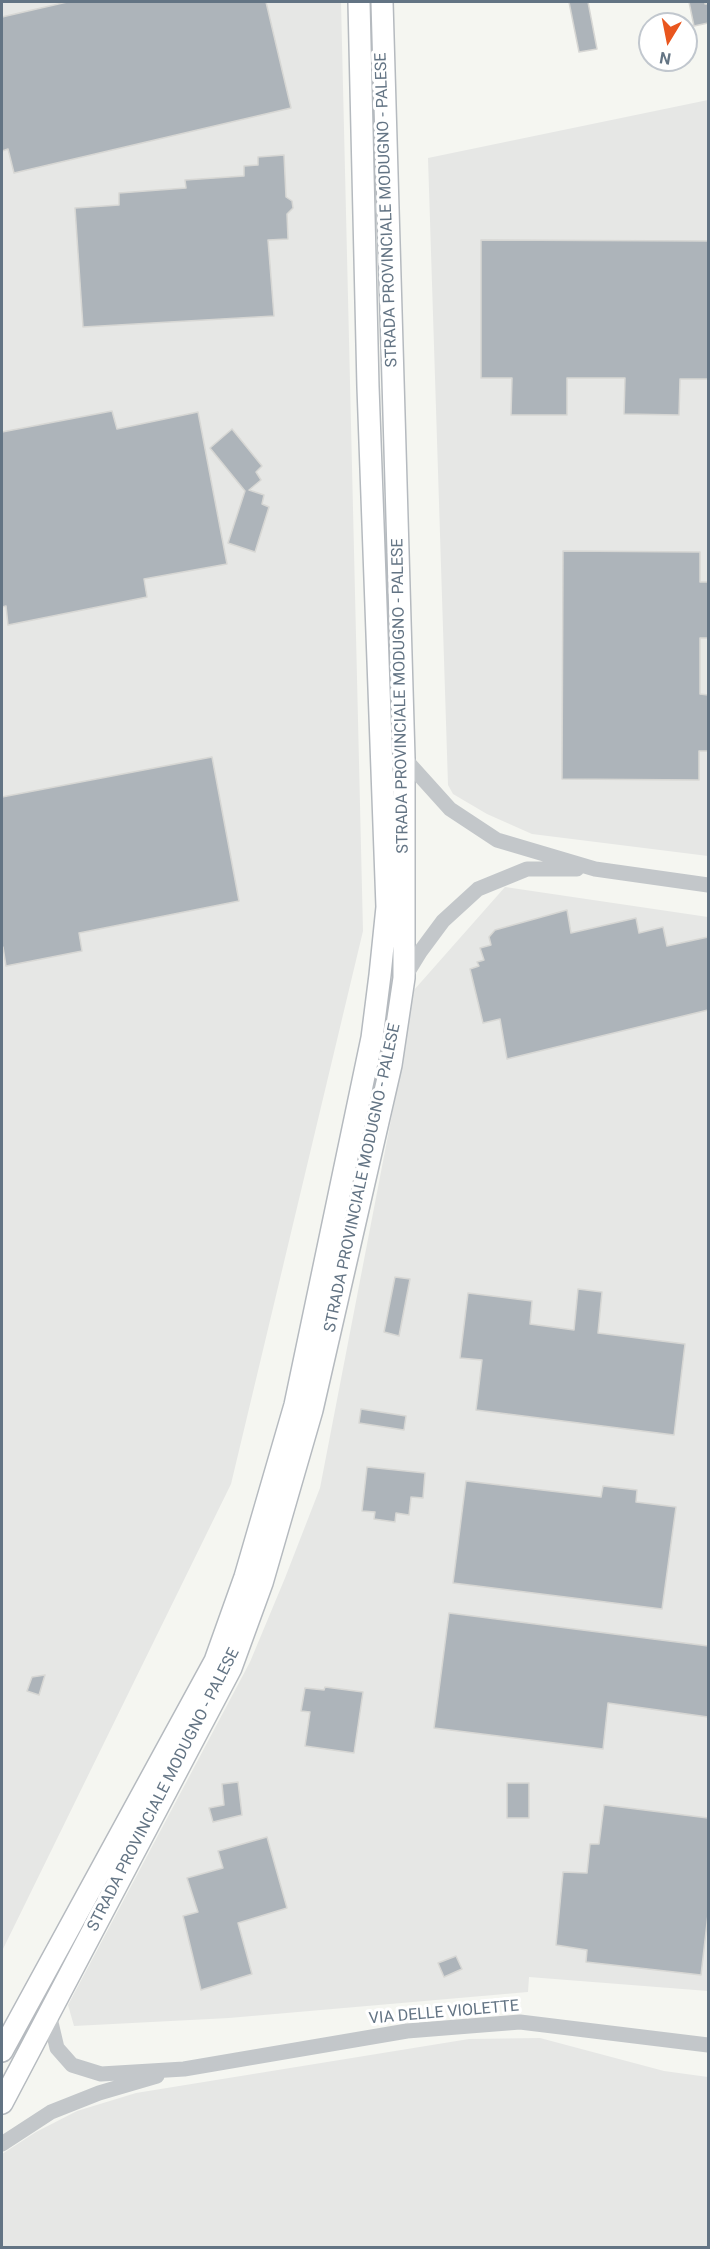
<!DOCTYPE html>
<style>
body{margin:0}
#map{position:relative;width:710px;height:2249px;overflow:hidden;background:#f5f6f1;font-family:Roboto,sans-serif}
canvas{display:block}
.frame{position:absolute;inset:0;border:3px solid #637484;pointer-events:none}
.north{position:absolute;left:638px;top:12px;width:60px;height:60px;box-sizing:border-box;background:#fff;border:2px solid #c1c7ce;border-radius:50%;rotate:190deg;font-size:16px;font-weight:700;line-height:24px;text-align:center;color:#637484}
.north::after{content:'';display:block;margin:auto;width:21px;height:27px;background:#e9561e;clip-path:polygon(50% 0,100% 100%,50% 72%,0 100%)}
</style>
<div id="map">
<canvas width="710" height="2249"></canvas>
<div class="frame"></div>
<div class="north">N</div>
</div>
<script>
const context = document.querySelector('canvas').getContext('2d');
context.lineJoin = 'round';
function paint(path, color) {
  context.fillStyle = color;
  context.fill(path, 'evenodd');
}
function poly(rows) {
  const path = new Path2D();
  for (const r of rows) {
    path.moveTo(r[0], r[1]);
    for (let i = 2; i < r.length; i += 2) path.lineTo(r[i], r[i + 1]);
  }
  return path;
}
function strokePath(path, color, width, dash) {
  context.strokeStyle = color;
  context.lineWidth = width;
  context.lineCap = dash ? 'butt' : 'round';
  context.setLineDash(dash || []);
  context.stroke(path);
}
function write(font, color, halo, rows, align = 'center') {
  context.font = font + ' Roboto,sans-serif';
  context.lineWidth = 6;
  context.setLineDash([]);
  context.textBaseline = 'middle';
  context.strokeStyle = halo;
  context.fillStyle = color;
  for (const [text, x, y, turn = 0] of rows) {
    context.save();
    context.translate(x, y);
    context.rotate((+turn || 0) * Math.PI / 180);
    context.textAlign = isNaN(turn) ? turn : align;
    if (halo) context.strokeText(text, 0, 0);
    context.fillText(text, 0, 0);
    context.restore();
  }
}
paint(poly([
 [2,2,341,2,363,931,231,1484,2,1951],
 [708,100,708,856,532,834,487,814,453,794,448,785,428,158],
 [505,887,708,917,708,1991,529,1977,528,1992,229,2018,74,2026,68,2005,250,1662,285,1578,320,1488,396,1094,414,990],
 [540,2038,664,2071,708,2077,708,2247,2,2247,2,2154,36,2132,77,2111,136,2093,469,2039]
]), '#e6e7e5');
const building = poly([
 [67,2,266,2,291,108,14,173,8,149,2,151,2,17,67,2],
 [569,2,588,2,597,49,579,52,569,2],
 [689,2,705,2,705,4,708,4,708,23,694,26,689,2],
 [284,155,286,197,292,201,293,208,287,214,288,239,268,240,274,316,83,327,75,208,119,205,119,193,186,188,185,180,244,176,244,166,258,165,258,157,284,155],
 [481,240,708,241,708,379,680,379,679,415,624,414,625,378,567,378,567,415,511,415,512,378,481,378,481,240],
 [112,411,117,429,198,412,227,564,144,579,147,597,8,625,6,606,2,607,2,432,112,411],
 [232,429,262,466,256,472,261,480,249,490,264,495,262,504,269,507,255,552,228,543,245,491,210,448,232,429],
 [563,551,700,552,700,582,708,582,708,638,700,638,700,694,708,695,708,751,699,751,699,780,562,779,563,551],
 [212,757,239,901,79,933,82,951,6,966,3,947,2,947,2,797,212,757],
 [567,910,571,933,636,918,639,933,663,927,667,946,708,937,708,1010,507,1059,500,1019,483,1023,470,969,479,966,477,962,484,960,480,948,491,945,489,937,495,930,567,910],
 [395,1277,410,1279,399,1336,384,1332,395,1277],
 [578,1289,602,1292,598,1333,685,1344,674,1435,476,1410,482,1360,460,1358,468,1293,532,1301,530,1324,574,1330,578,1289],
 [361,1409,406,1416,404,1430,359,1423,361,1409],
 [367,1467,425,1473,423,1498,411,1497,409,1515,396,1513,395,1522,374,1519,375,1512,362,1511,367,1467],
 [466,1481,601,1497,603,1486,637,1490,636,1502,676,1507,662,1609,453,1583,466,1481],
 [449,1613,708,1646,708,1717,608,1703,603,1749,434,1728,449,1613],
 [45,1675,39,1695,27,1691,32,1677,45,1675],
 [325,1687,363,1692,354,1753,305,1746,310,1712,301,1711,305,1688,324,1690,325,1687],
 [238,1782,242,1815,213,1822,209,1808,224,1805,222,1784,238,1782],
 [507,1783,529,1783,529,1818,507,1818,507,1783],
 [604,1805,708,1818,708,1914,701,1975,586,1962,587,1950,556,1945,563,1872,587,1873,590,1844,599,1844,604,1805],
 [267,1837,287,1908,238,1923,252,1974,201,1990,183,1916,198,1912,187,1878,223,1868,218,1851,267,1837],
 [456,1956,462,1969,444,1977,438,1963,456,1956]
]);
paint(building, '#adb4ba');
strokePath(building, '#d7d7d4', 1.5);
const secondary = poly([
 [2,2051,215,1661,245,1577,295,1405,372,1038,380,975,387,907,368,387,359,2],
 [2,2103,231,1668,262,1583,312,1410,391,1065,404,978,404,758,382,2]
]);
strokePath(secondary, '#b5babf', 24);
strokePath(poly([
 [404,758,450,809,497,840,595,869,708,885],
 [404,978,420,952,443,921,478,889,527,869,577,869],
 [49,2014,57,2048,72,2065,101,2074,184,2069,407,2031,520,2022,708,2045],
 [2,2144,51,2112,99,2093,157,2076]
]), '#c3c7ca', 15);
strokePath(secondary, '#fff', 21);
write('16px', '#637484', '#fff', [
 ["STRADA PROVINCIALE MODUGNO - PALESE",387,210,-92],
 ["STRADA PROVINCIALE MODUGNO - PALESE",401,696,-91],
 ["STRADA PROVINCIALE MODUGNO - PALESE",363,1178,-78],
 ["STRADA PROVINCIALE MODUGNO - PALESE",164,1790,-63],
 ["VIA DELLE VIOLETTE",444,2013,-5]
]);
</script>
